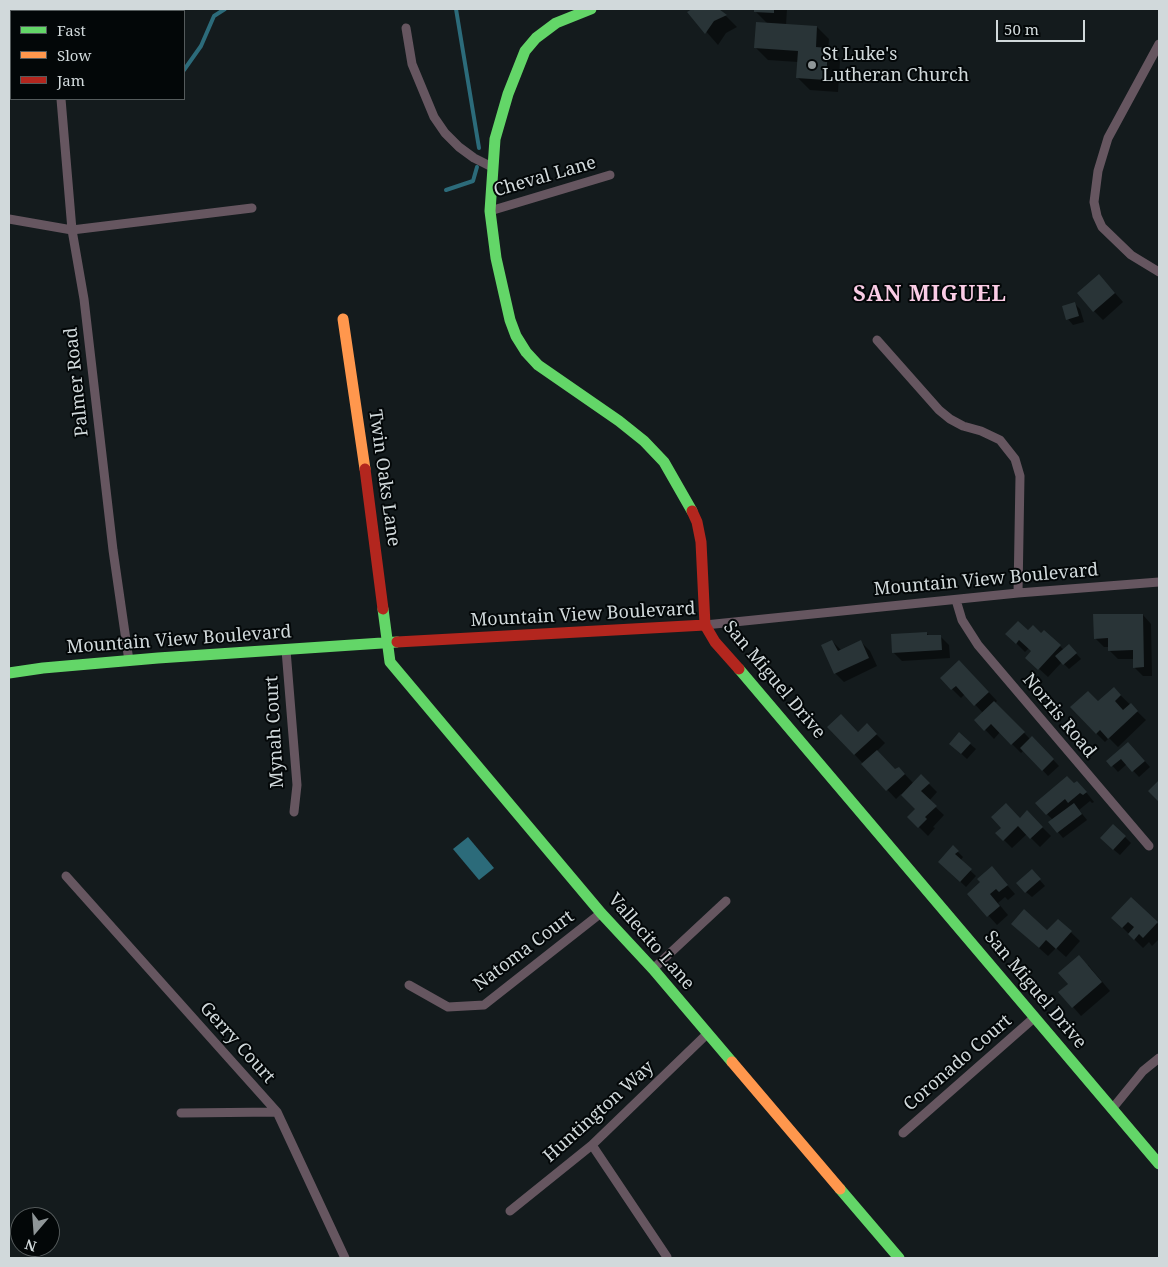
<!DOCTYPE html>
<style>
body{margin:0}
#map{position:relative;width:1168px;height:1267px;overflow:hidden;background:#141b1d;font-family:"Noto Serif",serif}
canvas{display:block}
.frame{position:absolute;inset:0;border:10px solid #d1d9db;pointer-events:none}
.legend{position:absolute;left:10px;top:10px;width:175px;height:90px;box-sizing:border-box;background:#030708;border:1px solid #555b5c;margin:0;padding:6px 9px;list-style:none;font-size:15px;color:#d1d9db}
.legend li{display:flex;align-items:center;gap:10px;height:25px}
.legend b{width:25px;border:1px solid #555b5c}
.north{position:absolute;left:10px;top:1207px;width:50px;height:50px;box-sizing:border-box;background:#030708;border:1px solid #555b5c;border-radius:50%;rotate:198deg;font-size:14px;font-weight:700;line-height:20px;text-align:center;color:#d1d9db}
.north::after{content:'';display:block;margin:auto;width:18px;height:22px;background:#8f9698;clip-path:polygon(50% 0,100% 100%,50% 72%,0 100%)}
.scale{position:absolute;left:996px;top:20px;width:89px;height:22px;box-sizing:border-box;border:2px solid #d1d9db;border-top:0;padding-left:6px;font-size:15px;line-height:18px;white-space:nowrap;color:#d1d9db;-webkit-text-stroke:4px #030708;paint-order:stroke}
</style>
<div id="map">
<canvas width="1168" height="1267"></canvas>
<div class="frame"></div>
<ul class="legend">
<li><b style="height:6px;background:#63d668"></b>Fast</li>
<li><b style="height:6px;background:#ff974d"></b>Slow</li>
<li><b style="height:6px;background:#b3261e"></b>Jam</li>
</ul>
<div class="north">N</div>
<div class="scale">50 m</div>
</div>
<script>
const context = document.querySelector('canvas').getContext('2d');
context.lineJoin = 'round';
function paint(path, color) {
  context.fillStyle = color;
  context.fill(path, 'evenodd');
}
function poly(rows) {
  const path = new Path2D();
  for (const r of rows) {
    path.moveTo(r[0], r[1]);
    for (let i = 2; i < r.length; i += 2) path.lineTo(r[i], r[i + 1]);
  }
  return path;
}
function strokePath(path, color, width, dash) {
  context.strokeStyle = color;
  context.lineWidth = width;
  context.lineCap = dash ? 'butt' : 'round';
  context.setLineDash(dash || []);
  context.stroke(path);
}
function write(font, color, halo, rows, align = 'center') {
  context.font = font + ' "Noto Serif",serif';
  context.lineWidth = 4;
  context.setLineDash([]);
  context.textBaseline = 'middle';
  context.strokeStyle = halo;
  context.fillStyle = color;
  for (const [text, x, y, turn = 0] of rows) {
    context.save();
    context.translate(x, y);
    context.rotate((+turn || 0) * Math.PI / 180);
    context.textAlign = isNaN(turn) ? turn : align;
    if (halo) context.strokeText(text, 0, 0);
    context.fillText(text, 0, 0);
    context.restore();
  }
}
paint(poly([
 [468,837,494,868,479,880,453,849]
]), '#2c6b7a');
paint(poly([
 [693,9,720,9,723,13,737,27,726,33,718,45,689,12],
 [755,9,787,9,786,25,817,27,829,39,828,50,840,61,838,92,810,90,798,78,798,62,768,60,756,48,768,24,755,11],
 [1107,284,1123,302,1103,320,1094,311],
 [1074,303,1080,309,1084,322,1073,325,1068,319],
 [1143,615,1151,624,1152,676,1143,676,1134,667,1134,659,1118,659,1109,650,1109,647,1104,647,1095,638],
 [1044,631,1064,650,1074,651,1081,659,1069,669,1062,662,1048,677,1036,666,1033,651,1029,648,1025,652,1007,634,1028,632,1041,634],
 [926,633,930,636,940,636,949,645,950,658,902,661,893,652],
 [832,641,842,651,861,642,870,651,877,666,844,682,835,673],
 [968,670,997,701,995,703,1030,739,1032,737,1059,766,1048,776,1024,750,1021,753,1000,732,994,739,976,720,983,713,965,694,961,698,941,678],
 [1114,689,1146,720,1118,747,1109,738,1105,742,1096,733,1098,703],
 [867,725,885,743,877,751,896,771,899,768,914,784,921,776,937,792,929,801,944,815,933,827,935,828,928,836,909,817,916,809,901,794,896,799,829,727,858,734],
 [970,744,976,749,967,759,956,749],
 [1134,749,1150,767,1139,777,1127,764,1118,772,1108,761],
 [1075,785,1086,792,1094,802,1092,803,1090,801,1079,810,1087,820,1063,838,1058,832,1053,820,1047,814],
 [1027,812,1051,836,1040,847,1027,834,1012,848,997,833,1002,828,1020,819],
 [1113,825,1131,843,1120,855,1107,844],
 [953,847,963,857,960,861,976,876,966,887,945,867],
 [1000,877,1015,894,1008,900,1005,897,998,903,1008,915,997,925,969,894,982,882],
 [1037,877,1045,886,1032,897,1026,892],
 [1131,899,1159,925,1159,939,1152,946,1149,942,1143,948,1113,918],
 [1058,920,1080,941,1066,957,1056,948,1048,956,1021,932,1047,932],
 [1088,965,1110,991,1081,1016,1060,992]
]), '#0007');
strokePath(poly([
 [456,9,479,148],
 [9,25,11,26],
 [184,70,201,46,214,16,225,9],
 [446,190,473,181,477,167]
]), '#2c6b7a', 4);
paint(poly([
 [692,9,719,9,727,15,714,21,705,34,687,12],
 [754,9,774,9,774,13,754,12],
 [756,22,817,26,816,47,828,48,826,80,796,78,798,51,754,48],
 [1099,274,1115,293,1093,312,1077,293],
 [1075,302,1079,316,1066,320,1062,306],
 [1093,614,1143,614,1144,667,1133,668,1133,650,1108,651,1108,638,1094,639],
 [1018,621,1028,630,1033,625,1041,633,1044,630,1061,645,1038,670,1025,658,1031,651,1019,640,1016,644,1005,634],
 [927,632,927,635,941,635,942,650,892,653,891,634],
 [832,640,838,651,861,640,869,658,834,674,821,645],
 [1069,644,1077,653,1063,665,1055,656],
 [959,660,989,692,974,706,956,686,951,690,940,678],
 [1114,687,1121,695,1115,701,1123,710,1131,703,1138,711,1108,739,1100,730,1096,734,1070,707,1088,691,1098,701],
 [994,701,1025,732,1011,745,991,724,984,731,974,720],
 [841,714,858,732,867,723,877,734,854,755,827,727],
 [959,732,971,743,961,754,949,744],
 [1032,736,1054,759,1042,771,1020,748],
 [1128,742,1145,761,1132,772,1121,759,1111,767,1106,761],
 [877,750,895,769,899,767,905,774,886,791,861,764],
 [921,774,930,783,921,791,937,806,925,817,927,819,918,828,907,817,915,809,901,795],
 [1067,776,1074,783,1077,781,1087,792,1083,795,1080,793,1068,803,1065,799,1046,815,1035,803],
 [1159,780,1159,802,1148,791],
 [1006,803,1020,818,1027,810,1043,827,1030,839,1018,826,1003,841,995,833,1001,828,991,817],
 [1074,803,1082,814,1057,833,1048,822],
 [1113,824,1126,836,1113,850,1100,838],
 [953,845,959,851,955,854,972,869,960,882,938,862],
 [992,866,1008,885,999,892,996,889,990,894,1000,906,987,917,967,894,980,882,977,879],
 [1032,869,1041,879,1025,893,1016,883],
 [1131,897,1158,922,1143,938,1139,934,1134,940,1128,934,1134,927,1128,922,1122,928,1111,918],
 [1024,909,1047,930,1058,919,1072,931,1056,949,1046,940,1039,948,1011,924],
 [1079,955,1102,982,1072,1008,1058,992,1068,984,1058,973]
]), '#293437');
strokePath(poly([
 [54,9,54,11],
 [406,28,412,64,434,117,445,133,459,147,474,158,492,167],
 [1159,44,1108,138,1098,171,1094,202,1097,216,1102,227,1131,255,1159,272],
 [61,99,72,230,84,299,113,550,129,661],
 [490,211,610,175],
 [9,219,72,230,252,208],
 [877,340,939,410,950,419,963,426,981,431,1000,440,1015,459,1020,476,1018,593],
 [956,600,962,620,978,645,1149,846],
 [705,625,1018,593,1159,582],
 [286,650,297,785,294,812],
 [66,876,277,1112,345,1258],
 [653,969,726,901],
 [409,985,448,1007,484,1005,601,913],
 [1112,1109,1143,1071,1159,1058],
 [181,1113,277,1112],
 [903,1133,1035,1017],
 [592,1145,667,1257],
 [510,1211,592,1145,707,1034]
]), '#665660', 9);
strokePath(poly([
 [591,9,556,23,536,38,525,51,508,94,495,139,490,211,496,258,510,320,516,336,526,352,538,365,619,421,644,441,664,462,692,511],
 [383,609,390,662,601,913,653,969,732,1062],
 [739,669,1159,1164],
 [9,673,43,668,158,658,397,642],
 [840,1189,899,1258]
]), '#63d668', 11);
strokePath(poly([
 [343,319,365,469],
 [732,1062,840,1189]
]), '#ff974d', 11);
strokePath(poly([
 [365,469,383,609],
 [692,511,697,522,701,542,705,625,715,642,739,669],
 [397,642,705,625]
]), '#b3261e', 11);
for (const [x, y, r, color] of [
 [812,65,5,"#8f9698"]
]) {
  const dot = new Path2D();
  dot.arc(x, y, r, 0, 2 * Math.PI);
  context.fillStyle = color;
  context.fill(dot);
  strokePath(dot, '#030708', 2);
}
write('18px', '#d1d9db', '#030708', [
 ["St Luke's",822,55],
 ["Lutheran Church",822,76]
], 'left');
write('18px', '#d1d9db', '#030708', [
 ["Cheval Lane",545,177,-16],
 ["Palmer Road",77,382,-96],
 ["Twin Oaks Lane",384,478,82],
 ["Mountain View Boulevard",986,580,-5],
 ["Mountain View Boulevard",583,615,-3],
 ["Mountain View Boulevard",179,640,-4],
 ["San Miguel Drive",774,680,50],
 ["Norris Road",1059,716,50],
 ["Mynah Court",275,732,-93],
 ["Vallecito Lane",651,942,49],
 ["Natoma Court",524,951,-37],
 ["San Miguel Drive",1035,990,50],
 ["Gerry Court",237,1043,48],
 ["Coronado Court",958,1063,-41],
 ["Huntington Way",599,1112,-42]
]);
context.letterSpacing = '1px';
write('bold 22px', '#facce5', '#030708', [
 ["SAN MIGUEL",930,295]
]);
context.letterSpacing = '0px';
</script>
